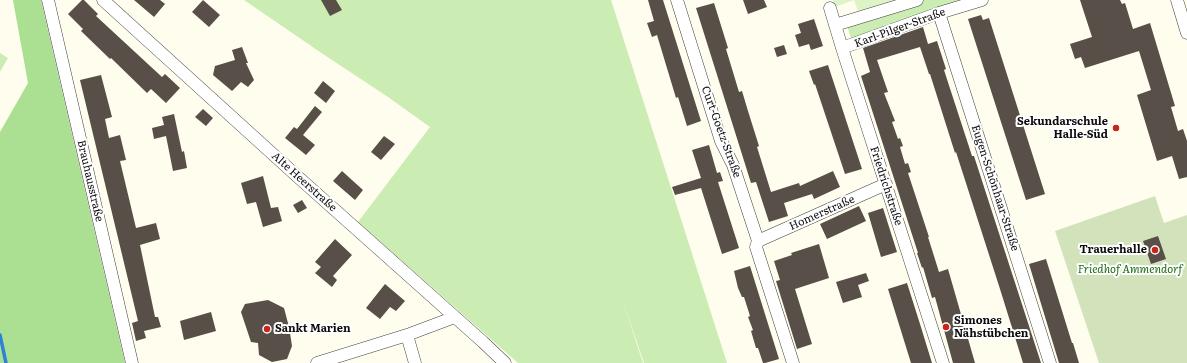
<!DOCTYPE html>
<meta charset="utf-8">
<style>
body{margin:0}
canvas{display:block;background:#fffded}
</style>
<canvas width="1187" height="363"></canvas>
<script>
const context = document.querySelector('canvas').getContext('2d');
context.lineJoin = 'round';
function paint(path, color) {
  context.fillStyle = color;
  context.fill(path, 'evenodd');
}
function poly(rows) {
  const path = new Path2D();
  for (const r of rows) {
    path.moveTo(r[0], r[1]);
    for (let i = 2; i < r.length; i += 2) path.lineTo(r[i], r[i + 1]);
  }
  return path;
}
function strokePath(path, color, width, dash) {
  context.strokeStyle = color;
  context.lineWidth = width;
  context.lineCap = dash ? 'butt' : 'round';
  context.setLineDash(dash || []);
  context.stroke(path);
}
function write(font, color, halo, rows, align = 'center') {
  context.font = font + ' Literata,serif';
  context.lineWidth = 4;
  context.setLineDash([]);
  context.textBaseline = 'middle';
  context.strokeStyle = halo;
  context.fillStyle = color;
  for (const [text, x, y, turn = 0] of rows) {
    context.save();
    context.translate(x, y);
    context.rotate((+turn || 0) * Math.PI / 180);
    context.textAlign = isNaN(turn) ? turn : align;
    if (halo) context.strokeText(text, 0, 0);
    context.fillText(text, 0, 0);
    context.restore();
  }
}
paint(poly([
 [244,0,611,0,727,363,644,363,621,296,643,363,518,363,358,222,430,127,388,97,320,52],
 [920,0,975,0,852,42,846,22],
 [0,53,8,58,0,72]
]), '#cbedb3');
paint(poly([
 [13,0,41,0,125,363,0,363,0,132,28,83]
]), '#abdf91');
paint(poly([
 [1155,196,1164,223,1187,215,1187,363,1099,363,1055,231]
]), '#d2e3bc');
paint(poly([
 [833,0,899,0,858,11,854,0,835,7]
]), '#def3c6');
strokePath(poly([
 [0,335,6,363]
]), '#2d81d9', 3.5);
paint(poly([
 [82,0,84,0,98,14,96,16,162,77,165,74,180,88,166,103,151,89,147,93,111,58,110,59,81,31,83,29,68,14],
 [134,0,160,0,165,4,154,17],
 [203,0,220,15,209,27,192,12],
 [321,0,336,0,342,10,330,16],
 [648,0,663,0,701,121,687,126,678,97,676,98,657,35,652,37,647,23,654,21],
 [743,0,764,0,767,7,748,14],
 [1080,0,1120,0,1122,4,1125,3,1133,29,1150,23,1175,106,1171,107,1178,131,1183,129,1187,141,1187,177,1179,179,1172,156,1157,161,1137,95,1151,90,1139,51,1085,68,1081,57,1075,59,1070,44,1092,37],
 [714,3,728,48,726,49,739,92,742,91,748,111,759,146,757,147,771,192,799,183,800,186,833,171,840,187,814,199,812,194,784,203,788,216,769,222,756,182,751,183,696,8],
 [981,15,983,20,989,18,1045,194,1026,200,968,19],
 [814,19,823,46,811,50,809,44,799,47,795,35,801,33,798,24],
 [923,27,928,44,937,41,946,69,944,70,972,156,974,156,1041,363,1023,363,1000,289,956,152,955,153,930,74,929,74,920,47,877,60,888,92,884,93,895,121,892,122,898,139,900,138,903,146,900,147,905,164,908,163,911,172,908,173,929,237,928,237,939,272,948,269,975,363,953,363,935,297,932,298,923,267,922,268,917,253,918,253,861,76,870,72,863,48],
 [784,45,787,54,777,57,774,48],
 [242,47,248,63,246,63,254,80,248,87,241,82,232,91,213,75,215,66,235,60,232,50],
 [828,65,862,169,845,174,815,84,814,85,809,71],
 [101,75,112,117,105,119,109,138,120,135,126,160,120,161,136,228,156,223,160,239,140,245,155,317,158,317,161,327,144,331,146,338,136,341,132,323,138,321,80,80],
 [323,81,335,91,326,103,314,93],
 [315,106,322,112,303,135,315,145,306,155,285,138,294,127,297,129],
 [203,109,213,118,206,126,195,117],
 [174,114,182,152,184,151,187,168,173,171,166,136,154,139,152,128,164,125,162,117],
 [384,136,395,144,381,160,371,152],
 [709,145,717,173,720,172,723,181,718,182,739,248,722,254,701,188,675,195,672,187,701,178,692,150],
 [342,171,363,190,355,200,333,181],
 [263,176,271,208,278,207,282,221,263,227,256,202,247,204,241,183],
 [302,200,307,208,298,213,293,205],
 [859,206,866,221,827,239,820,224],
 [883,208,897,252,881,257,868,213],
 [1158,236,1166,259,1151,264,1143,241],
 [335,239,352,255,333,276,337,280,332,287,315,273,321,267,315,262],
 [819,244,829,278,795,289,812,344,797,349,776,281,780,280,774,261,792,255,791,253],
 [1046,259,1072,343,1073,343,1079,363,1059,363,1029,264],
 [750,266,779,359,765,363,763,363,758,348,756,348,751,331,753,330,748,317,750,316,744,297,742,297,738,288,734,271],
 [866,273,869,281,858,285,862,297,843,303,836,282],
 [907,283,920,324,932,363,911,363,888,289],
 [385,284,405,301,396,311,390,307,380,319,366,308],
 [268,300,284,308,289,327,292,346,287,359,272,362,259,355,258,343,251,342,241,312,245,304],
 [211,312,216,331,184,340,180,321]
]), '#574f48');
const minor = poly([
 [48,0,132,363],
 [103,0,298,177,483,342,505,363],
 [677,0,721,141,733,165,758,241],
 [1177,0,1187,33],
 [830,8,842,48,943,363],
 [939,13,1050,363],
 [835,25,917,0],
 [842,48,939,13,982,0],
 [758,241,886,184],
 [758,241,756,247,793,363],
 [407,335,415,363],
 [317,363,407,335,455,317]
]);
strokePath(minor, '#404040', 13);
strokePath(minor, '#fff', 12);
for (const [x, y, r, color] of [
 [1116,128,4,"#c92418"],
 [1155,250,4,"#c92418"],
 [946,327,4,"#c92418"],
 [267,329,4,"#c92418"]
]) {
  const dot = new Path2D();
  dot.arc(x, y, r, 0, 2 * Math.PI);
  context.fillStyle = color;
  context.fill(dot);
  strokePath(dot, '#fff', 1.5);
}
write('11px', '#0d0d0d', '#fff', [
 ["Karl-Pilger-Straße",900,28,-20],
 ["Curt-Goetz-Straße",721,132,70],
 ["Brauhausstraße",90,181,77],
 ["Alte Heerstraße",304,182,42],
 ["Friedrichstraße",886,186,72],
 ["Eugen-Schönhaar-Straße",995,188,72],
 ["Homerstraße",822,213,-24]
]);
write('bold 11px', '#0d0d0d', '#fff', [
 ["Sekundarschule",1108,122],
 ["Halle-Süd",1108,135],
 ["Trauerhalle",1147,250],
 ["Simones",954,321,"left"],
 ["Nähstübchen",954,334,"left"],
 ["Sankt Marien",275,329,"left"]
], 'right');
write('italic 11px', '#1f6b17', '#fff', [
 ["Friedhof Ammendorf",1130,270]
]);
</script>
